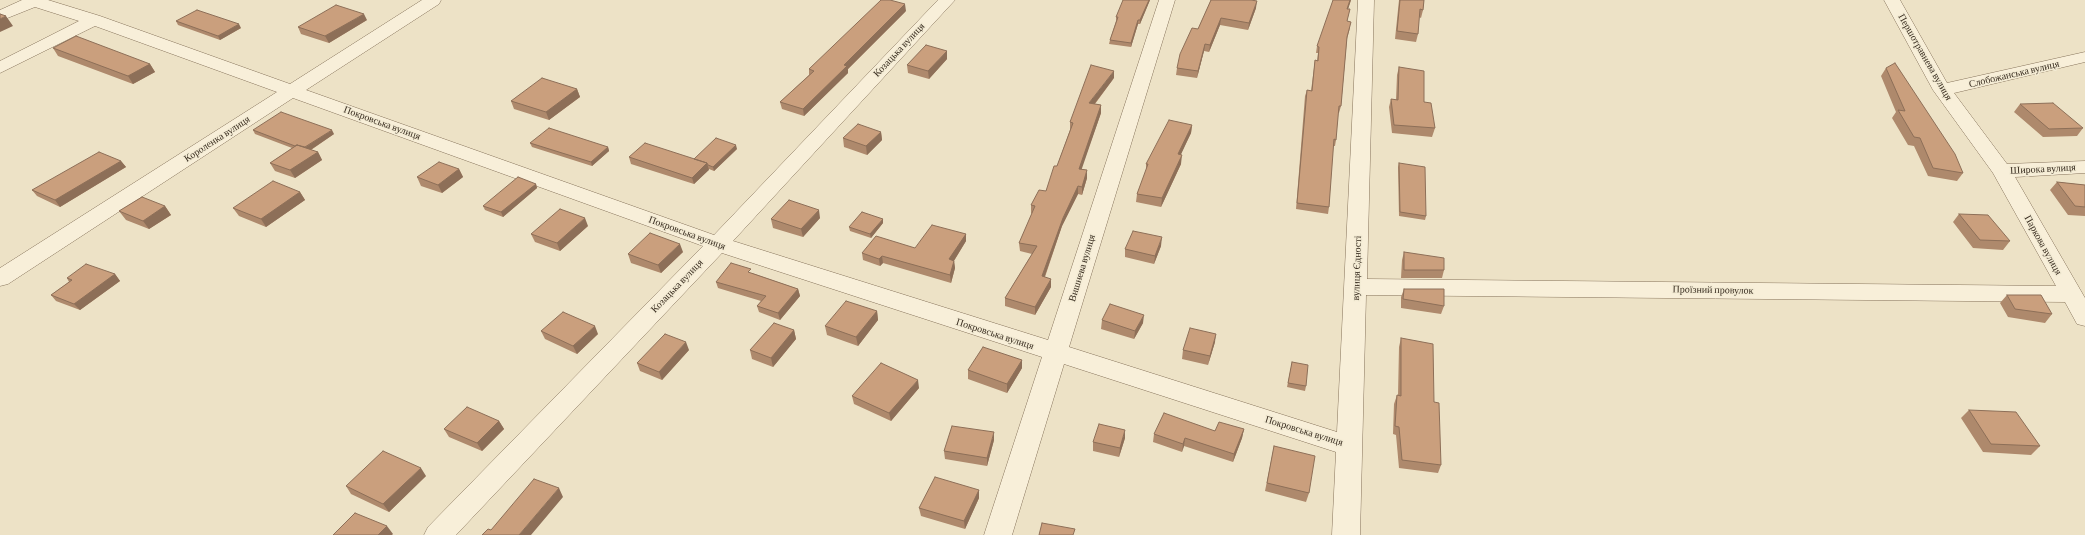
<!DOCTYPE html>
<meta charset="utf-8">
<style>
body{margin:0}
canvas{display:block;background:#ede2c6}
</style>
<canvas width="2085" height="535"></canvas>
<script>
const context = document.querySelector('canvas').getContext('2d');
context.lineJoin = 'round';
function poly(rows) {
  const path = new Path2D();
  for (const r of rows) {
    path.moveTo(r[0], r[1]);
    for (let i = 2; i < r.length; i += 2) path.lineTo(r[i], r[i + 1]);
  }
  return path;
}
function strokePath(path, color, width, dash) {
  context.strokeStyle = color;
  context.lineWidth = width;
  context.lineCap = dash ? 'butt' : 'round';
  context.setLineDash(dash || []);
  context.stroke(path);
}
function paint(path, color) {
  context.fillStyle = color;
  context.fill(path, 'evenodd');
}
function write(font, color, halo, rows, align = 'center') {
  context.font = font + ' "Crimson Pro",serif';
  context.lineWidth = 3;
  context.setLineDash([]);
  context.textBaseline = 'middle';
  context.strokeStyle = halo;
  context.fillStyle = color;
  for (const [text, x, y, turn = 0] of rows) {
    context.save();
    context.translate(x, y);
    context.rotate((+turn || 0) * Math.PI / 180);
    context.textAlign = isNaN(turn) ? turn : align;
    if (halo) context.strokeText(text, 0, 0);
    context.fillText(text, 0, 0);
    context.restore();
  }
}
const minor = poly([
 [22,0,48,0,100,16,290,84,422,0,441,0,439,4,306,90,714,235,938,0,955,0,733,241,1048,340,1159,0,1175,0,1069,347,1337,432,1358,0,1374,0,1367,279,2056,286,1993,173,1933,90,1884,0,1900,0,1947,83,2085,52,2085,62,1954,93,2007,164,2085,161,2085,173,2015,177,2085,298,2085,326,2077,324,2065,302,1366,295,1360,535,1332,535,1336,452,1064,364,1012,535,984,535,1042,357,722,253,456,535,424,535,428,527,703,246,293,98,8,284,0,286,0,268,277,92,95,26,0,73,0,61,79,21,35,7,0,21,0,10,22,0]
]);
strokePath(minor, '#87745c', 1);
paint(minor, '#f8efd9');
paint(poly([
 [1150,0,1140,24,1138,24,1131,47,1109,44,1110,40,1116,21,1116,17],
 [1211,0,1256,8,1248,30,1220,25,1209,52,1204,51,1197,78,1176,75,1177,68,1198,29],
 [1351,0,1348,9,1350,9,1347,21,1350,28,1347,39,1341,106,1339,113,1338,113,1336,140,1335,146,1333,146,1329,207,1328,214,1296,209,1305,96,1307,90,1311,91,1315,60,1317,61,1318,53,1316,53,1317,46],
 [1399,0,1424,0,1423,10,1421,18,1419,17,1418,34,1416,42,1395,39],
 [906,11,848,69,848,73,804,116,782,109,780,102,809,75,809,69],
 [367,20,329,43,301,34,298,27],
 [176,21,241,28,220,40,178,25],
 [53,48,150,64,155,72,133,84,58,56],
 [947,59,929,79,908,73,907,65],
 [1399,67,1424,102,1435,128,1432,137,1392,133,1389,107,1391,99,1396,100,1397,75],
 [1886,68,1963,173,1957,181,1928,176,1914,146,1908,145,1892,118,1896,112,1881,76],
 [1114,78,1095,104,1101,105,1101,113,1081,169,1087,178,1082,195,1078,194,1062,226,1045,277,1051,287,1035,315,1005,306,1005,298,1032,254,1020,251,1019,243,1032,214,1031,213,1031,205,1046,191,1057,166,1070,130,1070,122],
 [577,89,580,97,549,120,514,109,511,101],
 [2020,104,2083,128,2077,136,2043,137,2014,112],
 [1192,125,1191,133,1180,155,1181,164,1161,207,1136,202,1137,194,1146,171,1146,164],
 [253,130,334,134,311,150,318,152,322,160,295,178,275,171,270,163,292,148,255,134],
 [881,132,882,140,867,155,844,147,843,138],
 [530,143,608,147,609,151,592,166,532,147],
 [737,149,714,171,709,169,694,184,631,164,629,157,694,159],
 [121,161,126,167,60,207,37,196,32,190],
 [1399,163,1426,216,1425,220,1399,216,1398,167],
 [459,169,463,177,442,193,421,186,417,177],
 [2057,182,2085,185,2085,216,2068,215,2050,190],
 [536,184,537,188,503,217,485,210,483,206],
 [300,192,305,200,266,227,239,216,233,208],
 [165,206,171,215,149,229,126,220,119,211],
 [1959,214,2010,241,2003,250,1973,248,1953,222],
 [820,218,803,237,773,228,771,219],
 [883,223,871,238,850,231,849,227],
 [588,226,560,251,535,242,531,234],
 [966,234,966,241,954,261,955,268,951,283,883,263,880,266,863,260,862,253,915,248],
 [1161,246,1154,264,1125,257,1125,249],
 [683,252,661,273,631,263,628,254],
 [1404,252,1444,270,1442,278,1401,278,1402,260],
 [752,273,798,289,800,296,780,320,759,312,757,306,761,301,718,288,716,282],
 [115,274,120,281,80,310,56,301,51,295,69,282,67,278],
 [1404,289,1444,306,1441,314,1401,308,1401,297],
 [2007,295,2052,314,2045,323,2008,317,2000,303],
 [877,311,878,320,858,346,827,335,825,326],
 [1102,320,1143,323,1134,339,1101,329],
 [794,330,796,339,773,367,752,359,750,350],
 [541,331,598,334,577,354,545,339],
 [1401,338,1434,402,1441,465,1438,473,1399,468,1396,435,1393,434,1394,404,1397,395,1398,396,1399,347],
 [1215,342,1208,365,1182,359,1183,350],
 [689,350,662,380,640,371,637,363],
 [1022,360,1022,368,1007,393,968,379,968,370],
 [1292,362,1306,386,1305,391,1287,387],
 [919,388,891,421,854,404,852,396],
 [1969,410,2040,446,2031,455,1983,452,1961,418],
 [499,421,504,429,482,451,449,437,444,429],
 [1244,429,1242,438,1233,462,1184,446,1182,452,1153,442,1154,434],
 [1125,438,1119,457,1093,451,1093,442],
 [994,440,987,466,945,459,944,451],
 [1274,446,1309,493,1306,502,1265,491],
 [426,476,389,512,351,494,346,486],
 [979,490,979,498,965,529,921,516,919,508]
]), '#ae896c');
paint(poly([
 [1149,0,1150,0,1140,24,1140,20],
 [1350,0,1351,0,1346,15,1347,9],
 [1257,1,1256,8,1248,30,1249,23],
 [905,4,906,11,848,69,848,73,804,116,803,109,844,65],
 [364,14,367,20,329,43,325,36],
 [6,16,13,26,0,32,0,19],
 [1221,18,1220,25,1209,52,1210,45],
 [1138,20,1138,24,1131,47,1131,43],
 [239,24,241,28,220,40,218,36],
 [1205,44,1204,51,1197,78,1198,71],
 [947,51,947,59,929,79,928,71],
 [150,64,155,72,133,84,128,76],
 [1114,71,1114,78,1089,111,1089,103],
 [577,89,580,97,549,120,546,112],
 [1101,105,1101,113,1079,177,1079,169],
 [1192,125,1191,133,1177,163,1178,154],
 [332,130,334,134,306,153,303,149],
 [881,132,882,140,867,155,866,146],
 [736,145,737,149,714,171,713,167],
 [608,147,609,151,592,166,591,162],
 [318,152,322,160,295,178,290,170],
 [1182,155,1181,164,1161,207,1162,198],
 [121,161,126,167,60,207,55,200],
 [707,163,709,170,694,184,692,178],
 [459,169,463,177,442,193,438,185],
 [1087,170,1087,178,1082,195,1082,187],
 [536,184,537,188,503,217,501,212],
 [1078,186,1078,194,1062,226,1042,284,1042,276,1063,218],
 [300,192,305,200,266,227,261,219],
 [165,206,171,215,149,229,143,221],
 [819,210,820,218,803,237,801,229],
 [585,218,588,226,560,251,557,243],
 [883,219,883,223,871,238,870,234],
 [966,234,966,241,950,267,949,259],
 [1162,237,1161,246,1154,264,1155,256],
 [680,244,683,252,661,273,658,265],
 [882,256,883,263,880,266,879,259],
 [954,261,955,268,951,283,950,275],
 [115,274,120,281,80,310,74,304],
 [1051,279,1051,287,1035,315,1035,307],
 [798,289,800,296,780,320,778,313],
 [877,311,878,320,858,346,856,337],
 [1144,315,1143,323,1134,339,1135,331],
 [595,326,598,334,577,354,573,346],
 [794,330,796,339,773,367,771,358],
 [1216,334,1215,342,1208,365,1210,356],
 [686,342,689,350,662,380,659,372],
 [1022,360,1022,368,1007,393,1007,384],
 [918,380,919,388,891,421,889,413],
 [499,421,504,429,482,451,477,443],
 [1244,429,1242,438,1233,462,1234,454],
 [1125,430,1125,438,1119,457,1120,448],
 [994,432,994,440,987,466,987,458],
 [1185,438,1184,446,1182,452,1183,444],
 [421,468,426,476,389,512,383,504],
 [559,488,563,497,531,535,519,535],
 [979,490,979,498,965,529,964,521],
 [387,526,393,534,392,535,378,535]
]), '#8d6f58');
const building = poly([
 [881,0,890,0,905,4,844,65,847,66,803,109,780,102,814,71,809,69,881,0],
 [1123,0,1149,0,1140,20,1138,20,1131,43,1110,40,1118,17,1116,17,1123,0],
 [1211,0,1251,0,1257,1,1249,23,1221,18,1210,45,1205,44,1198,71,1177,68,1180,54,1192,28,1198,29,1211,0],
 [1333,0,1350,0,1347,9,1350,9,1347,21,1351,22,1347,37,1341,106,1339,106,1336,140,1334,139,1329,207,1297,203,1307,90,1312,91,1315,60,1318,61,1319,47,1317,46,1333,0],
 [1400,0,1424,0,1423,10,1420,9,1418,34,1397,31,1400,0],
 [336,5,364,14,325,36,298,27,336,5],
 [197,10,239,24,218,36,176,21,197,10],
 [0,14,6,16,0,19,0,14],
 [76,36,150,64,128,76,53,48,76,36],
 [926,45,947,51,928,71,907,65,926,45],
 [1895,63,1955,154,1963,173,1933,168,1920,138,1914,137,1898,110,1905,111,1886,68,1895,63],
 [1091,65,1114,71,1089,103,1101,105,1079,169,1087,170,1082,187,1078,186,1063,218,1042,276,1051,279,1035,307,1005,298,1037,246,1019,243,1035,206,1031,205,1039,190,1046,191,1054,166,1057,166,1073,123,1070,122,1091,65],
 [1399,67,1424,71,1424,102,1431,103,1435,128,1394,125,1391,99,1398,100,1399,67],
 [542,78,577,89,546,112,511,101,542,78],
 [2053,103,2083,128,2049,129,2020,104,2053,103],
 [281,112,332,130,305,147,297,145,295,146,253,130,281,112],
 [1169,120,1192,125,1178,154,1182,155,1162,198,1137,194,1148,164,1146,164,1169,120],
 [858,124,881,132,866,146,843,138,858,124],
 [549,128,608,147,591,162,530,143,549,128],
 [716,138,736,145,713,167,708,165,707,163,694,159,716,138],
 [645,143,707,163,692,178,629,157,645,143],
 [297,145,318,152,290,170,270,163,297,145],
 [99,152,121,161,55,200,32,190,99,152],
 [439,162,459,169,438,185,417,177,439,162],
 [1399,163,1425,167,1426,216,1400,212,1399,163],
 [518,177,536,184,501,212,483,206,518,177],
 [273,181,300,192,261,219,233,208,273,181],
 [2057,182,2085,185,2085,207,2075,206,2057,182],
 [142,197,165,206,143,221,119,211,142,197],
 [789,200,819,210,801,229,771,219,789,200],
 [560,209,585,218,557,243,531,234,560,209],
 [862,212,883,219,870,234,849,227,862,212],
 [1959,214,1988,215,2010,241,1980,240,1959,214],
 [932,225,966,234,949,259,954,261,950,275,882,256,879,259,862,253,876,236,915,248,932,225],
 [1133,231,1162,237,1155,256,1125,249,1133,231],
 [650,233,680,244,658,265,628,254,650,233],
 [1404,252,1444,258,1444,270,1404,270,1404,252],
 [731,263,751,269,748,272,798,289,778,313,757,306,766,296,716,282,731,263],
 [86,264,115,274,74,304,51,295,72,280,67,278,86,264],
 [1404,289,1444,289,1444,306,1403,299,1404,289],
 [2007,295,2041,295,2052,314,2015,309,2007,295],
 [846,301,877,311,856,337,825,326,846,301],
 [1110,304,1144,315,1135,331,1102,320,1110,304],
 [563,312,595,326,573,346,541,331,563,312],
 [774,323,794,330,771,358,750,350,774,323],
 [1190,328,1216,334,1210,356,1183,350,1190,328],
 [665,334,686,342,659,372,637,363,665,334],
 [1401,338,1433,344,1434,402,1439,403,1441,465,1402,460,1399,427,1395,426,1397,395,1401,396,1401,338],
 [983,347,1022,360,1007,384,968,370,983,347],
 [1292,362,1308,365,1306,386,1288,383,1292,362],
 [881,363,918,380,889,413,852,396,881,363],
 [467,407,499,421,477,443,444,429,467,407],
 [1969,410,2016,412,2040,446,1991,444,1969,410],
 [1164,413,1215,431,1219,422,1244,429,1234,454,1185,438,1183,444,1154,434,1164,413],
 [1099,424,1125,430,1120,448,1093,442,1099,424],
 [952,426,994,432,987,458,944,451,952,426],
 [1274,446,1315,456,1309,493,1267,483,1274,446],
 [383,451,421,468,383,504,346,486,383,451],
 [935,477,979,490,964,521,919,508,935,477],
 [534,479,559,488,519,535,482,535,488,529,491,530,534,479],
 [355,513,387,526,378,535,333,535,355,513],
 [1042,523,1075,529,1073,535,1039,535,1042,523]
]);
paint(building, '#ca9f7d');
strokePath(building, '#8d6f58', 1);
write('10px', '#382c1f', '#f4ecd5', [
 ["Козацька вулиця",899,50,-47],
 ["Першотравнева вулиця",1925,57,60],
 ["Слобожанська вулиця",2014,74,-13],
 ["Покровська вулиця",382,123,20],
 ["Короленка вулиця",217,139,-33],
 ["Широка вулиця",2043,169,-3],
 ["Покровська вулиця",687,233,20],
 ["Паркова вулиця",2043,245,61],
 ["Вишнева вулиця",1082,268,-73],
 ["вулиця Єдності",1357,268,-88],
 ["Козацька вулиця",677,286,-46],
 ["Проїзний провулок",1713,290,1],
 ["Покровська вулиця",995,334,18],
 ["Покровська вулиця",1304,431,17]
]);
</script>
